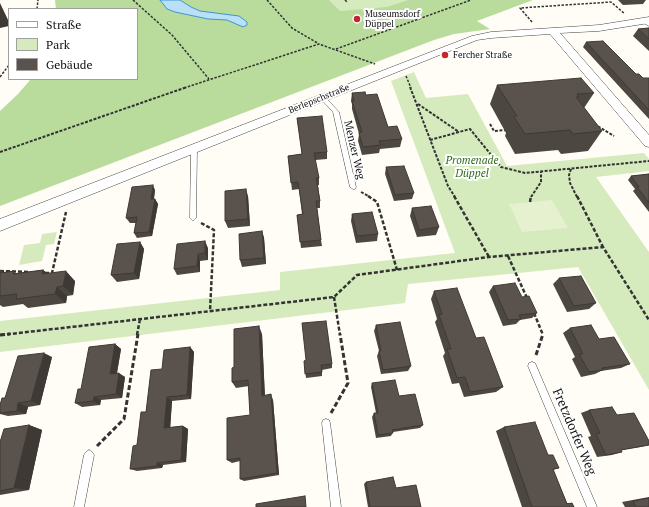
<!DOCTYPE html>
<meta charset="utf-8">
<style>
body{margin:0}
#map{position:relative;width:649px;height:507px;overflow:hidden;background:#fffdf5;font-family:"PT Serif",serif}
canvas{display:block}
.legend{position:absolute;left:8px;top:8px;width:130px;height:72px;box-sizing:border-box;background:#fff;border:1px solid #a0a0a0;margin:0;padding:5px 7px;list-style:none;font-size:12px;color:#111}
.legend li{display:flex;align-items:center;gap:8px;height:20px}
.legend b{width:20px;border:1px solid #a0a0a0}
</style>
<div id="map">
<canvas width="649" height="507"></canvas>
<ul class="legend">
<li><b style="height:5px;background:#fff"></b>Straße</li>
<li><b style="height:11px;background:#d5ebbd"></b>Park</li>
<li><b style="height:11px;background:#5a524d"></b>Gebäude</li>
</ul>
</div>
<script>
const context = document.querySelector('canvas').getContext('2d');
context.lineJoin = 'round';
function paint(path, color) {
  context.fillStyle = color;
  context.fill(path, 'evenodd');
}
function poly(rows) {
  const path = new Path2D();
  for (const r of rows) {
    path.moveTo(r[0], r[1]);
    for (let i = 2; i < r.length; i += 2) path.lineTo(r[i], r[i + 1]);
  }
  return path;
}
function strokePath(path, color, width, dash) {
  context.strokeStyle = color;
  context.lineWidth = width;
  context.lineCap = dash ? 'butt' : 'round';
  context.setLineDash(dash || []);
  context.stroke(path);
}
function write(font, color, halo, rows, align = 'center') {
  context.font = font + ' "PT Serif",serif';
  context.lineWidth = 4;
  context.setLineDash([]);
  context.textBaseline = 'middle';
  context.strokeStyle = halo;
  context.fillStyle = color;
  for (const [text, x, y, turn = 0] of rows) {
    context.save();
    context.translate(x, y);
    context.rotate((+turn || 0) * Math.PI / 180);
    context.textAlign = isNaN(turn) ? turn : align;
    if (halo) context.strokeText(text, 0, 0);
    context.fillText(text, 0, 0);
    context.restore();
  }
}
paint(poly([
 [289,0,450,0,343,38],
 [414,72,426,98,468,94,507,166,644,153,649,159,649,171,596,177,649,252,649,390,578,267,408,284,405,303,0,352,0,321,280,290,280,272,455,253,391,81],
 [57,232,54,244,46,245,42,261,19,265,24,245,40,243,42,234]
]), '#d5ebbd');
paint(poly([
 [55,0,329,0,340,11,387,7,408,0,533,0,477,21,490,29,454,34,434,40,0,206,0,111,18,94,31,79,137,79,137,9,56,9]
]), '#b9dc9c');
paint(poly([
 [552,200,568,228,522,232,509,204]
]), '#e6f2cf');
const water = poly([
 [160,0,180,0,191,7,200,11,239,16,247,22,247,25,243,27,227,20,208,19,175,12,167,9,160,0]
]);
paint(water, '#b9e0f7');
strokePath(water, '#3f96cf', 1);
const lane = poly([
 [642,20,646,20,649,23,649,26,642,22,642,20],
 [323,96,325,97,339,112,356,187,355,189,353,189,350,187,333,112,320,98,323,96],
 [194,146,197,148,196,218,193,221,190,218,191,148,194,146],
 [532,362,535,363,597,507,587,507,528,366,529,363,532,362],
 [326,419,329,420,330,423,341,507,331,507,322,423,323,420,326,419],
 [89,450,92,452,94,455,84,507,74,507,84,455,86,452,89,450]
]);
const street = poly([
 [649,17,649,23,599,31,560,33,649,135,649,147,645,146,550,34,491,38,477,40,0,231,0,219,472,36,491,32,599,25,649,17]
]);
strokePath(lane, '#444', 1);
strokePath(street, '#444', 1);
strokePath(poly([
 [133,0,172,35,209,79],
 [267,0,292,28,319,44],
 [345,0,347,2],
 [37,9,38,0],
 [532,22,520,8,611,2,625,14],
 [336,49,471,0],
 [406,76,411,88],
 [0,77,9,65],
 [184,88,319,44,375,64]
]), '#333', 1.5, [2.5, 1.5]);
strokePath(poly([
 [410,87,448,186,455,197],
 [418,104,459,132],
 [490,124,494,131,507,130],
 [594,124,614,136],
 [430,140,470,129,501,167,525,173,649,161],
 [0,152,187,87],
 [571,169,569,175,570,183,577,197],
 [361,192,370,197],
 [531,197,541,182,541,172]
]), '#333', 2, [3, 1.5]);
strokePath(poly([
 [368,196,377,202,397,270],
 [454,196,489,257],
 [577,196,603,247],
 [530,202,531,196],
 [201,223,214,230,210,311],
 [508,256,527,298],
 [0,271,30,272],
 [45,273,52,273,66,212],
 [334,297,340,335],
 [534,313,543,335],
 [1,335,334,297,357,275,489,257,603,247,649,320],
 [137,335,140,319]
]), '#333', 2.5, [4, 2]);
strokePath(poly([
 [0,335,10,334],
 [536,355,543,334],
 [331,413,348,383,340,334],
 [97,446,124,419,138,334]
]), '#333', 3, [5, 2.5]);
paint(lane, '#fff');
paint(street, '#fff');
paint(poly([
 [618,0,646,0,643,4,623,5],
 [649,28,649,51,633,36,638,29],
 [586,42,636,74,643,78,649,78,649,119,583,47],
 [497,85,594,93,584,108,602,131,588,151,561,154,558,150,515,154,505,136,506,133,490,104],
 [352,93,366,95,388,127,402,139,400,147,380,149,379,153,362,155,358,141,359,134,352,109,352,104,351,101],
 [297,118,327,152,327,159,315,160,319,178,319,185,318,185,320,201,320,208,317,208,321,240,322,246,301,248,297,215,302,214,299,189,292,190,288,156,302,154],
 [386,167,414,193,412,199,394,201,385,174],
 [649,174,649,212,633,191,635,189,628,180,631,176],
 [155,190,154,199,155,199,158,204,152,236,137,238,134,233,136,223,130,223,126,218],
 [248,196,250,226,228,228,225,221],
 [412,208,439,227,436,235,417,237,410,216],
 [352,214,378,234,377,241,356,243,351,221],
 [262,231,264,238,266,264,242,267,240,260],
 [140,242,144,249,139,279,117,282,111,275],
 [208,248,208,260,200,261,200,272,177,275,174,269],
 [0,270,3,272,17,273,43,270,47,273,75,281,73,295,67,296,66,303,28,308,23,304,3,307,0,305],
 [559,278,596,303,589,309,567,312,553,284],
 [493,286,522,297,537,313,532,318,520,320,516,324,503,326,489,292],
 [434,291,476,338,503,387,496,392,464,397,459,383,452,384,443,356,445,353,435,322,437,319,431,299],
 [376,325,411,366,408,371,381,374,377,356,379,351,374,331],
 [570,328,599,339,630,364,621,368,601,371,595,374,581,377,572,359,575,357,563,333],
 [262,334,265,396,273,400,279,475,244,481,240,479,240,461,232,463,227,460,250,415,249,386,236,388,232,382,234,367],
 [115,344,121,349,117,373,125,377,122,398,101,400,100,405,82,407,75,403,81,389],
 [190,347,194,352,191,399,172,401,170,428,183,426,188,429,186,462,163,465,162,468,137,471,130,469,146,412,162,369],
 [52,357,40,405,28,407,26,414,8,416,0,414,0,405,5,398],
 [304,361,332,364,332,368,322,370,322,376,306,378],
 [372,383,399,396,423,425,420,428,393,432,391,436,376,438,372,417,374,413,376,413,371,387],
 [589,410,617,415,649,445,640,447,621,450,622,452,612,455,597,457,588,437,591,436,581,413],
 [29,425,42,430,29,490,0,495,0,442],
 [504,427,548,455,559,468,553,470,567,503,572,503,574,507,522,507,496,431],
 [366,482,396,488,421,507,368,507,364,484],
 [649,497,649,507,625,507,622,502]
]), '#4d4742');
paint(poly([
 [0,3,9,22,9,26,0,28],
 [153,185,155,190,153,204,151,199],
 [246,189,248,196,250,226,248,219],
 [155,199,158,204,152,236,149,232],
 [262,231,264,238,266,264,264,258],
 [205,241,208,248,208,260,205,253],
 [140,242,144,249,139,279,134,273],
 [198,254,200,261,200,272,197,266],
 [43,270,54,279,42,274],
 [66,271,75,281,73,295,63,286],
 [57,287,67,296,66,303,55,294],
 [259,326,262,334,265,401,262,396],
 [115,344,121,349,116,378,110,374],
 [190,347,194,352,191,399,187,395],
 [44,353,52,357,40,405,31,401],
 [119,373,125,377,122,398,116,394],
 [271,394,273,400,279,475,277,473],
 [94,397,101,400,100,405,93,401],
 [167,397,172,401,170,431,164,428],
 [18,403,28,407,26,414,17,411],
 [29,425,42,430,29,490,14,488],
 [183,426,188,429,186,462,181,460],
 [157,463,163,465,162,468,157,466]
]), '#3f3936');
const building = poly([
 [649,28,649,39,638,29,649,28],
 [603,41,636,74,639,74,643,78,649,78,649,110,586,42,603,41],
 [581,78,594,93,577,94,579,97,576,97,602,131,573,134,570,130,525,134,514,117,517,116,497,85,581,78],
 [365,92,366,95,377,94,388,127,397,126,402,139,379,141,381,145,363,147,359,133,362,132,352,101,354,101,352,93,365,92],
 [322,116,327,152,314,153,319,178,316,178,320,201,316,201,321,240,300,242,297,215,303,214,298,182,291,183,288,156,302,154,297,118,322,116],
 [404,166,414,193,395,195,386,167,404,166],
 [649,174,649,203,637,187,639,187,631,176,649,174],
 [153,185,151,199,155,199,149,232,134,233,137,217,126,218,132,187,153,185],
 [246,189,248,219,225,221,225,191,246,189],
 [431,206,439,227,419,230,412,208,431,206],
 [372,212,378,234,357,236,352,214,372,212],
 [262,231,264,258,240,260,239,234,262,231],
 [205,241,205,253,198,254,197,266,174,269,177,244,205,241],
 [140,242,134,273,111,275,117,244,140,242],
 [43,270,42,274,66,271,63,286,57,287,55,294,16,299,17,294,0,296,0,273,14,271,13,274,43,270],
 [581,276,596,303,574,306,559,278,581,276],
 [515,283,522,297,529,296,537,313,519,315,521,319,508,320,493,286,515,283],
 [457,288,476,338,484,337,503,387,470,392,465,377,457,378,447,349,451,349,439,315,442,314,434,291,457,288],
 [326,321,332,364,321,365,322,372,305,374,304,361,306,360,302,323,326,321],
 [400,322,411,366,383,370,379,351,381,351,376,325,400,322],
 [591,325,599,339,614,337,630,364,602,368,603,370,589,372,579,354,583,354,570,328,591,325],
 [259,326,262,396,271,394,277,473,240,479,240,458,227,460,227,418,250,415,248,380,232,382,232,368,234,367,234,329,259,326],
 [115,344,110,374,119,373,116,394,94,397,93,401,75,403,78,389,81,389,89,347,115,344],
 [190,347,187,395,167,397,164,428,183,426,181,460,157,463,157,466,130,469,133,446,137,445,141,412,146,412,151,370,162,369,164,350,190,347],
 [44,353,31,401,18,403,17,411,0,413,0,405,2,398,5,398,18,356,44,353],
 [395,380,399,396,415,394,423,425,392,430,393,433,378,435,374,413,378,413,372,383,395,380],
 [612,407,617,415,634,413,649,441,649,445,621,450,622,452,606,455,596,434,600,433,589,410,612,407],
 [535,422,548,455,553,455,559,468,553,469,567,504,572,503,574,507,532,507,504,427,535,422],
 [29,425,14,488,0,491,0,442,4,429,29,425],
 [393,477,396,488,416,485,421,507,370,507,366,482,393,477],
 [305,496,306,507,256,507,256,504,305,496],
 [649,498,649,507,636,507,633,501,649,498]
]);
paint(building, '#5a524d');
strokePath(building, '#3f3936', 1);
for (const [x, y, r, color] of [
 [357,19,4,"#c4262e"],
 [445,55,4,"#c4262e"]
]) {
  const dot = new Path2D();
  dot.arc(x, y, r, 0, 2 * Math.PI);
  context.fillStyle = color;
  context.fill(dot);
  strokePath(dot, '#fff', 1.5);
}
write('9px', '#111', '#fff', [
 ["Museumsdorf",365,14],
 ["Düppel",365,24],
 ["Fercher Straße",453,55]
], 'left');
write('9px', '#111', '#fff', [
 ["Berlepschstraße",319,99,-22]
]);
write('11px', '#111', '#fff', [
 ["Menzer Weg",354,150,77]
]);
write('italic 11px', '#2f6b1f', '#fff', [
 ["Promenade",472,161],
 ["Düppel",472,174]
]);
write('13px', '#111', '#fff', [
 ["Fretzdorfer Weg",574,432,67]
]);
</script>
